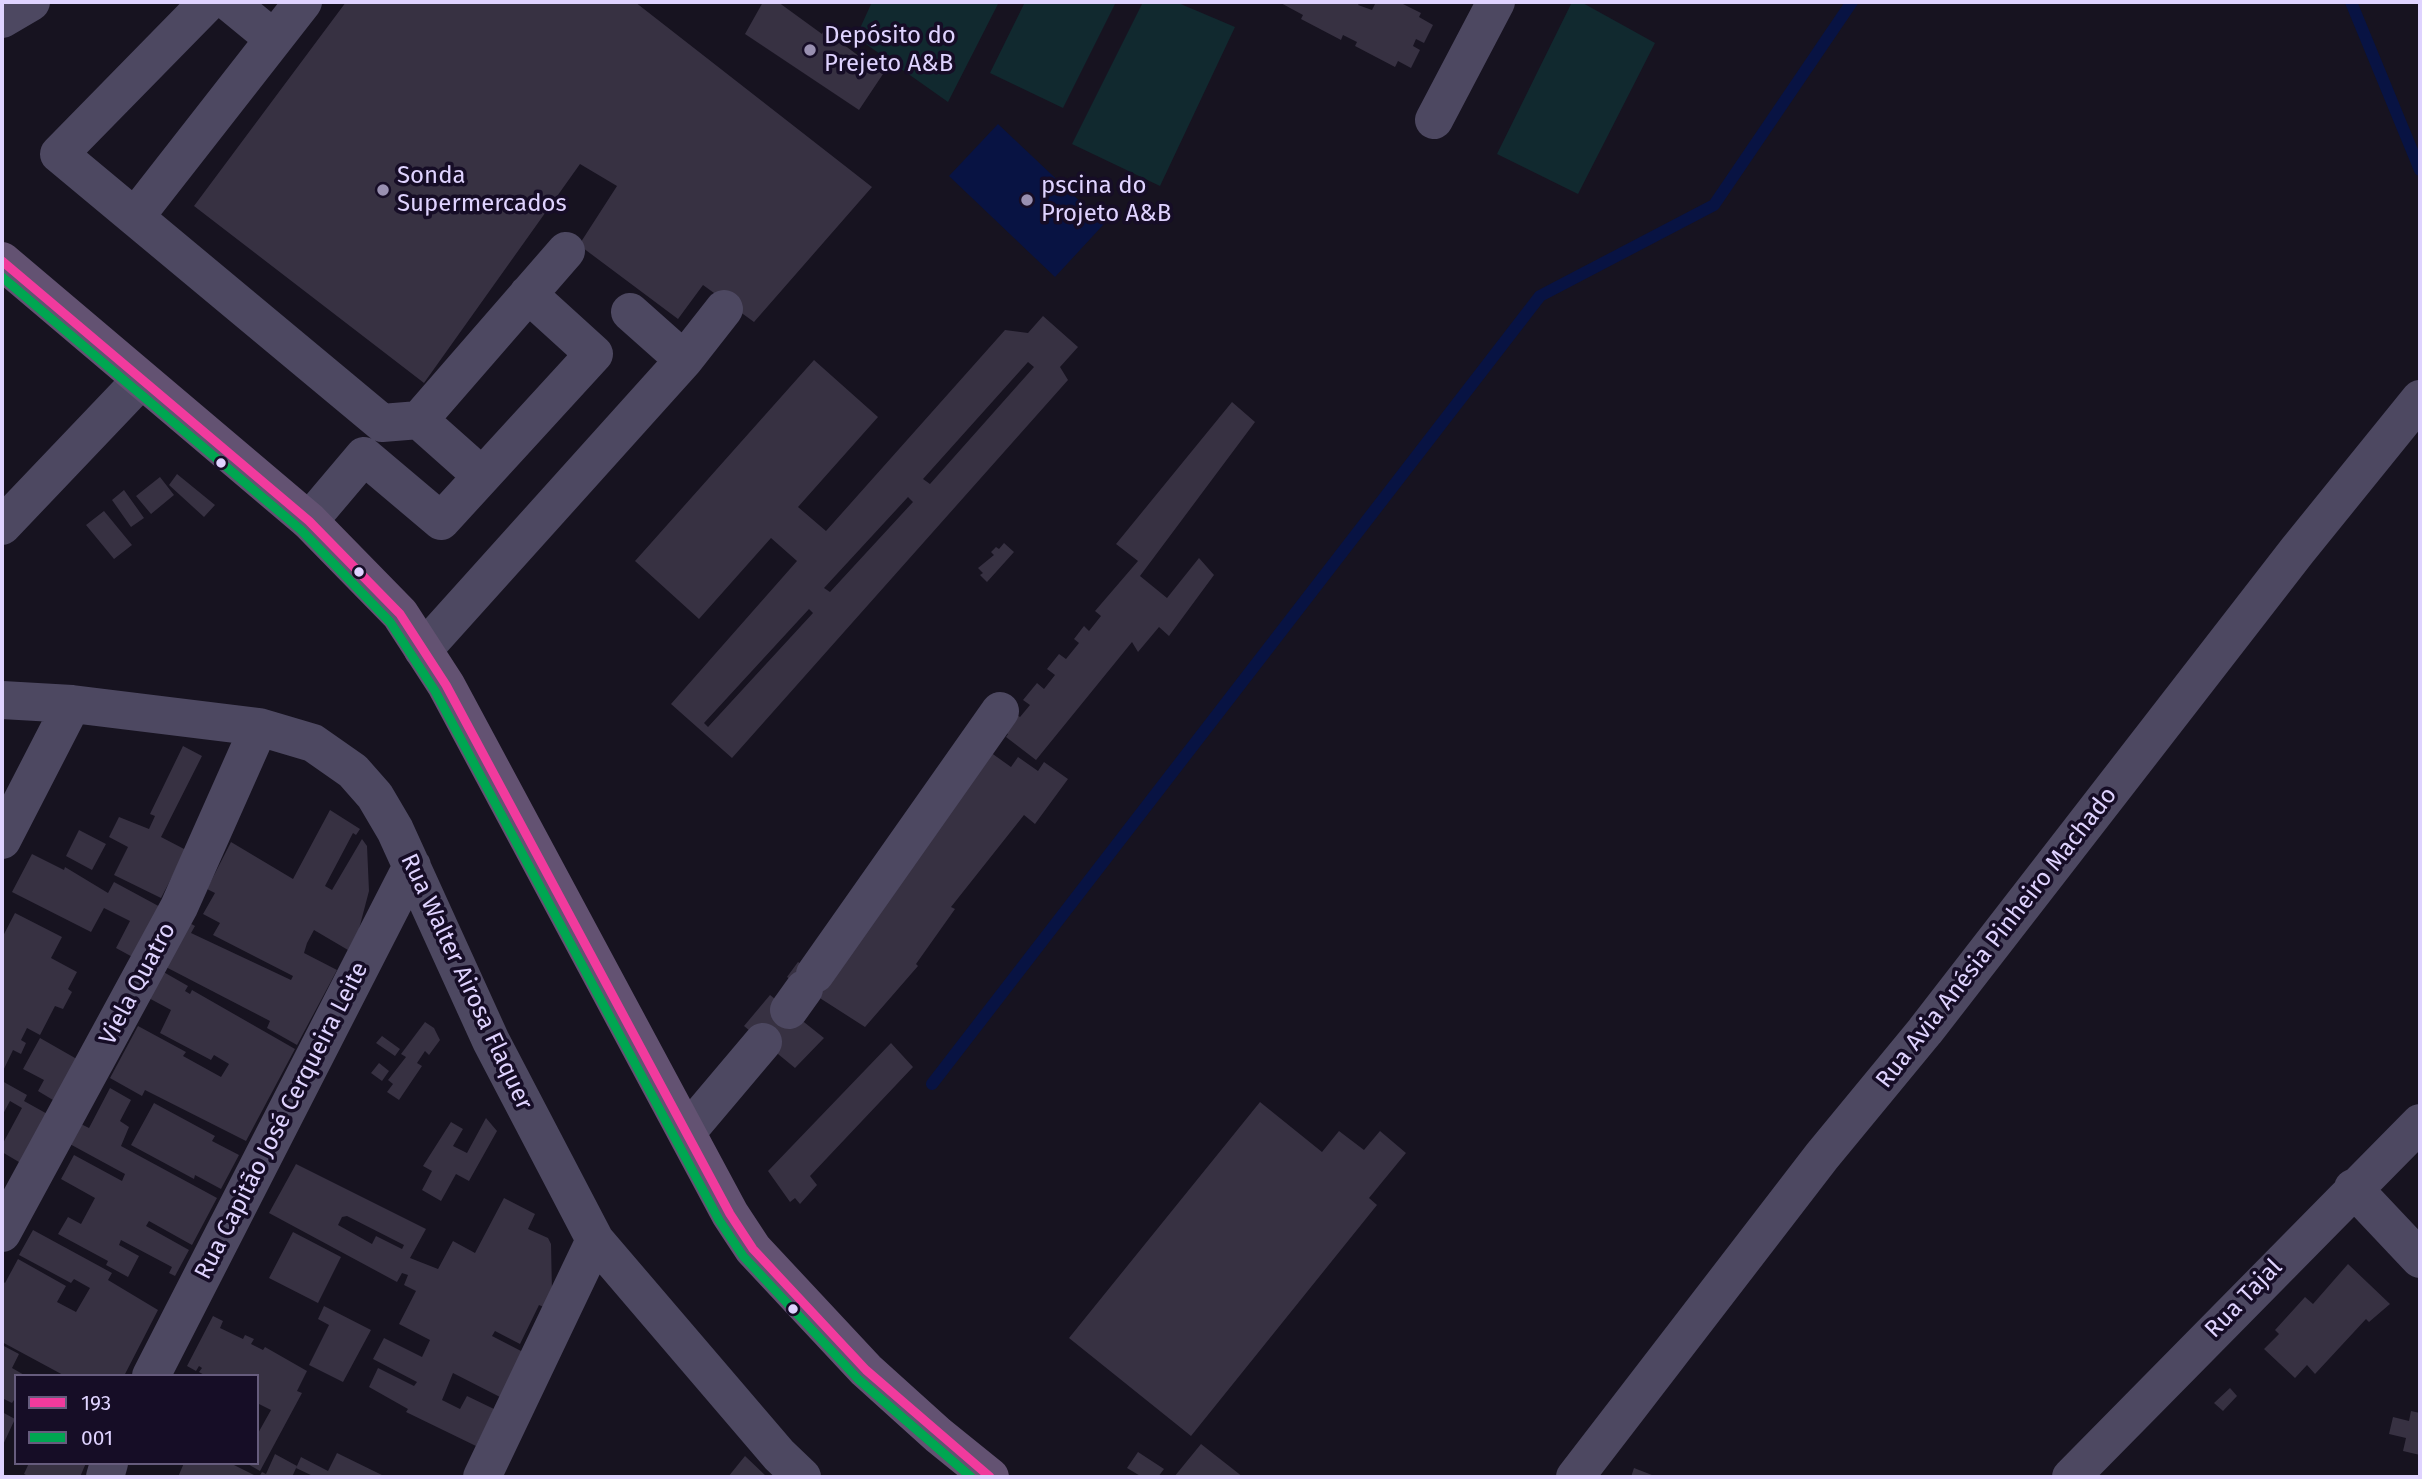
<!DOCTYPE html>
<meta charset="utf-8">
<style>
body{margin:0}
#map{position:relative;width:2422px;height:1479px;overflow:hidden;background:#171320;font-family:"Fira Sans",sans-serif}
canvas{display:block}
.frame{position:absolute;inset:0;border:4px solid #dfd3ff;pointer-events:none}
.legend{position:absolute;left:14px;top:1374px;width:245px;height:91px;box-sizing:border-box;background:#160d26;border:2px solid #665c7d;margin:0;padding:9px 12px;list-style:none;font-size:21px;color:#dfd3ff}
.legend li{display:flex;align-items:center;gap:14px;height:35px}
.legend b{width:35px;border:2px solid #665c7d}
</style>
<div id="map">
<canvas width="2422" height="1479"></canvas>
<div class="frame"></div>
<ul class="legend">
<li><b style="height:9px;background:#f13a9d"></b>193</li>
<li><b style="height:9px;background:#00a651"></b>001</li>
</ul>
</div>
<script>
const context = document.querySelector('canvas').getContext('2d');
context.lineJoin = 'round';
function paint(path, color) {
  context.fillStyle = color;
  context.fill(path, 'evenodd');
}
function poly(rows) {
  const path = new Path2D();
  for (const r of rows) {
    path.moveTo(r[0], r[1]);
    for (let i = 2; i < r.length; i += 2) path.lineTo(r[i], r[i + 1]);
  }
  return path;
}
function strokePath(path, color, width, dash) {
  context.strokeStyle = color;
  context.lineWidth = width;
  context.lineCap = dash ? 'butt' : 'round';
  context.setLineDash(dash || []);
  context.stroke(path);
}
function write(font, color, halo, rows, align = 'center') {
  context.font = font + ' "Fira Sans",sans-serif';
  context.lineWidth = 7;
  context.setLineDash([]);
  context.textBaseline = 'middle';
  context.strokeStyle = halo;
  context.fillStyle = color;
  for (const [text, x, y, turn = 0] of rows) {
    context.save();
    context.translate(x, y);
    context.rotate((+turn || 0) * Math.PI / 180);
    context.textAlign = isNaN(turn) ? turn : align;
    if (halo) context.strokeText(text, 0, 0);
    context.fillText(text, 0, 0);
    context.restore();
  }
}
paint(poly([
 [872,2,999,2,948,102,856,37],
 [1025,2,1116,2,1063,108,990,73],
 [1143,2,1176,2,1235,27,1160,186,1072,144],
 [1572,2,1581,2,1655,43,1578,194,1497,154]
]), '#11292f');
paint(poly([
 [998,124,1104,224,1055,277,949,176]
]), '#081343');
strokePath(poly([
 [2351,2,2420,170],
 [932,1084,1540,296,1714,205,1852,2]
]), '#081343', 12);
paint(poly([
 [346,2,635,2,872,187,754,322,703,285,678,319,579,245,617,186,580,164,424,383,194,206],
 [763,2,778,2,822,34,824,30,883,74,859,110,745,34],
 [1279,2,1360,2,1358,5,1372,10,1376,2,1399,2,1421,13,1419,17,1433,25,1424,43,1416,39,1413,46,1420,50,1411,68,1398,61,1395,67,1355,46,1357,42,1343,35,1341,40,1301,19,1303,15],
 [1043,316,1078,347,1060,367,1068,380,732,758,671,704,797,561,771,538,699,619,635,561,814,360,878,417,798,507,826,531,1005,330,1028,333],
 [1028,362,1034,367,930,484,923,479],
 [908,497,913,502,830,592,824,588],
 [809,609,813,613,708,727,704,723],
 [1232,402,1255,422,1140,576,1167,598,1199,558,1214,575,1169,636,1159,627,1138,652,1132,642,1036,760,1006,737,1008,734,1000,728,1013,712,1020,717,1030,705,1023,700,1037,683,1044,689,1055,675,1047,669,1059,654,1066,659,1079,643,1074,639,1084,626,1089,631,1101,616,1095,611,1138,561,1116,544],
 [177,474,215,505,204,517,169,485],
 [160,477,174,495,151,514,136,496],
 [124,490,144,518,131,527,112,500],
 [104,511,132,545,114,559,86,525],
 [1004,543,1014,552,987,582,980,575,983,573,978,568,994,555,991,552,996,547,999,549],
 [183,746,202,756,161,837,186,850,161,898,114,875,128,847,109,837,119,817,149,829,155,816,150,814],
 [983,747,1011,767,1018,757,1038,771,1044,762,1068,779,1035,824,1024,815,951,907,955,909,916,964,918,966,865,1027,787,977,798,962,818,976],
 [330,810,360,829,356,835,353,833,325,886,332,890,362,839,367,846,369,891,359,929,348,950,314,930,307,943,304,953,337,970,297,1045,267,1028,270,1021,162,965,186,921,195,926,191,933,291,980,293,976,213,935,220,923,203,914,215,893,207,889,231,842,293,879],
 [79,830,106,844,92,870,66,856],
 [32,854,64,870,65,867,108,893,114,882,164,909,138,960,116,948,130,921,104,908,91,932,12,892],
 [15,913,62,937,51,958,77,972,68,989,72,992,63,1009,55,1006,40,1035,27,1028,21,1040,26,1043,21,1054,13,1050,2,1073,2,938],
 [160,970,188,986,185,991,190,994,192,990,295,1049,246,1141,145,1090,142,1096,110,1078,138,1026,186,1052,183,1056,221,1077,229,1064,214,1055,211,1060,160,1033,171,1010,145,996],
 [770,995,824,1038,795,1068,744,1026],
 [425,1022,434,1028,440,1040,429,1055,425,1051,417,1063,422,1066,399,1100,387,1092,393,1084,388,1080,406,1057,401,1054],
 [382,1036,400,1049,395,1056,376,1043],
 [40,1038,82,1062,58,1103,38,1091,44,1080,23,1069],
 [891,1043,913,1067,810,1176,817,1185,800,1204,795,1198,790,1202,768,1171],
 [379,1063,389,1071,382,1081,371,1073],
 [2,1081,27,1095,24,1101,51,1116,24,1165,2,1152,2,1145,22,1108,10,1101,2,1116],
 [110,1088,131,1100,120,1121,129,1127,121,1146,217,1198,192,1245,149,1221,146,1226,189,1250,175,1276,169,1273,172,1267,121,1240,119,1245,139,1256,128,1277,106,1265,108,1261,58,1234,68,1217,81,1224,95,1198,61,1179,74,1155,122,1181,125,1174,68,1143,79,1123,89,1128],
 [1260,1102,1322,1152,1339,1131,1364,1150,1380,1131,1406,1153,1369,1198,1377,1205,1191,1436,1069,1338],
 [154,1103,215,1136,212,1141,239,1155,221,1189,195,1175,194,1179,131,1145],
 [486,1118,497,1131,469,1181,456,1174,441,1201,422,1190,432,1171,423,1166,451,1122,463,1129,453,1146,467,1153],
 [296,1164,426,1229,410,1258,438,1269,453,1241,475,1253,504,1198,535,1214,528,1229,548,1238,551,1244,552,1293,546,1308,539,1305,520,1344,495,1331,492,1336,523,1352,500,1397,453,1373,442,1400,460,1409,467,1396,494,1409,476,1446,406,1412,408,1409,369,1387,378,1368,414,1386,417,1382,373,1359,384,1338,422,1357,430,1340,399,1324,416,1291,404,1285,408,1275,402,1273,397,1282,269,1213],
 [347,1216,404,1245,402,1249,376,1236,372,1244,338,1225,342,1217],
 [33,1230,112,1273,108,1280,158,1310,124,1376,65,1376,2,1342,2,1281,5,1283,18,1259,66,1286,57,1302,76,1312,90,1288,74,1279,71,1283,19,1255],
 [293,1232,341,1257,318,1303,269,1278],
 [2348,1264,2390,1304,2369,1322,2366,1319,2315,1374,2307,1365,2295,1378,2264,1349,2279,1334,2275,1330,2305,1297,2313,1304],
 [324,1306,371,1330,343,1382,309,1365,329,1325,318,1319],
 [213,1316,223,1321,220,1328,243,1339,245,1335,254,1339,251,1344,263,1350,265,1347,307,1371,297,1391,302,1393,260,1471,246,1463,257,1463,257,1435,271,1410,257,1403,257,1376,206,1376,199,1372,202,1368,199,1366,196,1371,187,1366],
 [2,1345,19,1354,12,1368,26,1376,16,1376,16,1397,12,1403,2,1398],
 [2230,1388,2237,1396,2223,1411,2214,1403],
 [2411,1411,2420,1413,2420,1455,2403,1451,2406,1438,2389,1434,2393,1417,2409,1421],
 [2,1412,15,1419,2,1447],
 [1201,1444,1243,1477,1174,1477],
 [1138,1452,1164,1469,1158,1477,1142,1477,1127,1468],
 [337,1453,386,1477,315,1477,296,1468,301,1457,328,1471],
 [275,1454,297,1466,292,1477,259,1477,262,1472,266,1474],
 [745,1456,767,1477,728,1477],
 [29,1463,86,1463,80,1477,30,1477,24,1474],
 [184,1463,230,1463,258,1477,178,1477],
 [1634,1468,1657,1477,1631,1477]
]), '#373142');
strokePath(poly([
 [208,2,59,154,382,423,419,420,566,251],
 [229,2,274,39],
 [2,19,31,2],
 [1434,120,1496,2],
 [135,217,303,2],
 [684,360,724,309],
 [419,420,482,476],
 [309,521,364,456,441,521,594,354,528,294],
 [2,526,141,380],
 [423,650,684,360,630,312],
 [2,700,72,704,259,727,313,743,353,771,375,796,395,830,491,1041,595,1240,779,1455,802,1477],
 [2,840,72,704],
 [815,974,1000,711],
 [789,1010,804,989],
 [687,1132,763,1042],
 [2353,1188,2420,1259],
 [2,1233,179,907,259,727],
 [151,1376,412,866],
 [105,1477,109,1463],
 [482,1477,595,1240],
 [1575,1477,1822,1156,1925,1031,2297,551,2420,399],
 [2071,1477,2420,1123]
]), '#4d4861', 38);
strokePath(poly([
 [2,261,309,521,400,614,446,685,730,1214,753,1249,866,1370,938,1435,990,1477]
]), '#635272', 38);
strokePath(poly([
 [2,261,309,521,400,614,446,685,730,1214,753,1249,866,1370,990,1477]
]), '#f13a9d', 9);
strokePath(poly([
 [2,277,301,530,390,622,435,691,719,1220,743,1256,858,1379,971,1477]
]), '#00a651', 9);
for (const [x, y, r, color] of [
 [810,50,7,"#9990b1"],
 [383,190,7,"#9990b1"],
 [1027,200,7,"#9990b1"],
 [221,463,6,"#dfd3ff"],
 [359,572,6,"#dfd3ff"],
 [793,1309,6,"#dfd3ff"]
]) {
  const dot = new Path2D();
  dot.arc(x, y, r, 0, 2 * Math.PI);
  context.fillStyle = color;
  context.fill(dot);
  strokePath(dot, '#160d26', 2.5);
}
write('24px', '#dfd3ff', '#160d26', [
 ["Depósito do",824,36],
 ["Prejeto A&B",824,64],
 ["Sonda",397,176],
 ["Supermercados",397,204],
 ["pscina do",1041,186],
 ["Projeto A&B",1041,214]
], 'left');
write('24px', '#dfd3ff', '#160d26', [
 ["Rua Avia Anésia Pinheiro Machado",1997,938,-52],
 ["Rua Walter Airosa Flaquer",466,982,65],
 ["Viela Quatro",138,984,-62],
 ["Rua Capitão José Cerqueira Leite",282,1121,-63],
 ["Rua Tajal",2244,1299,-46]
]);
</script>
